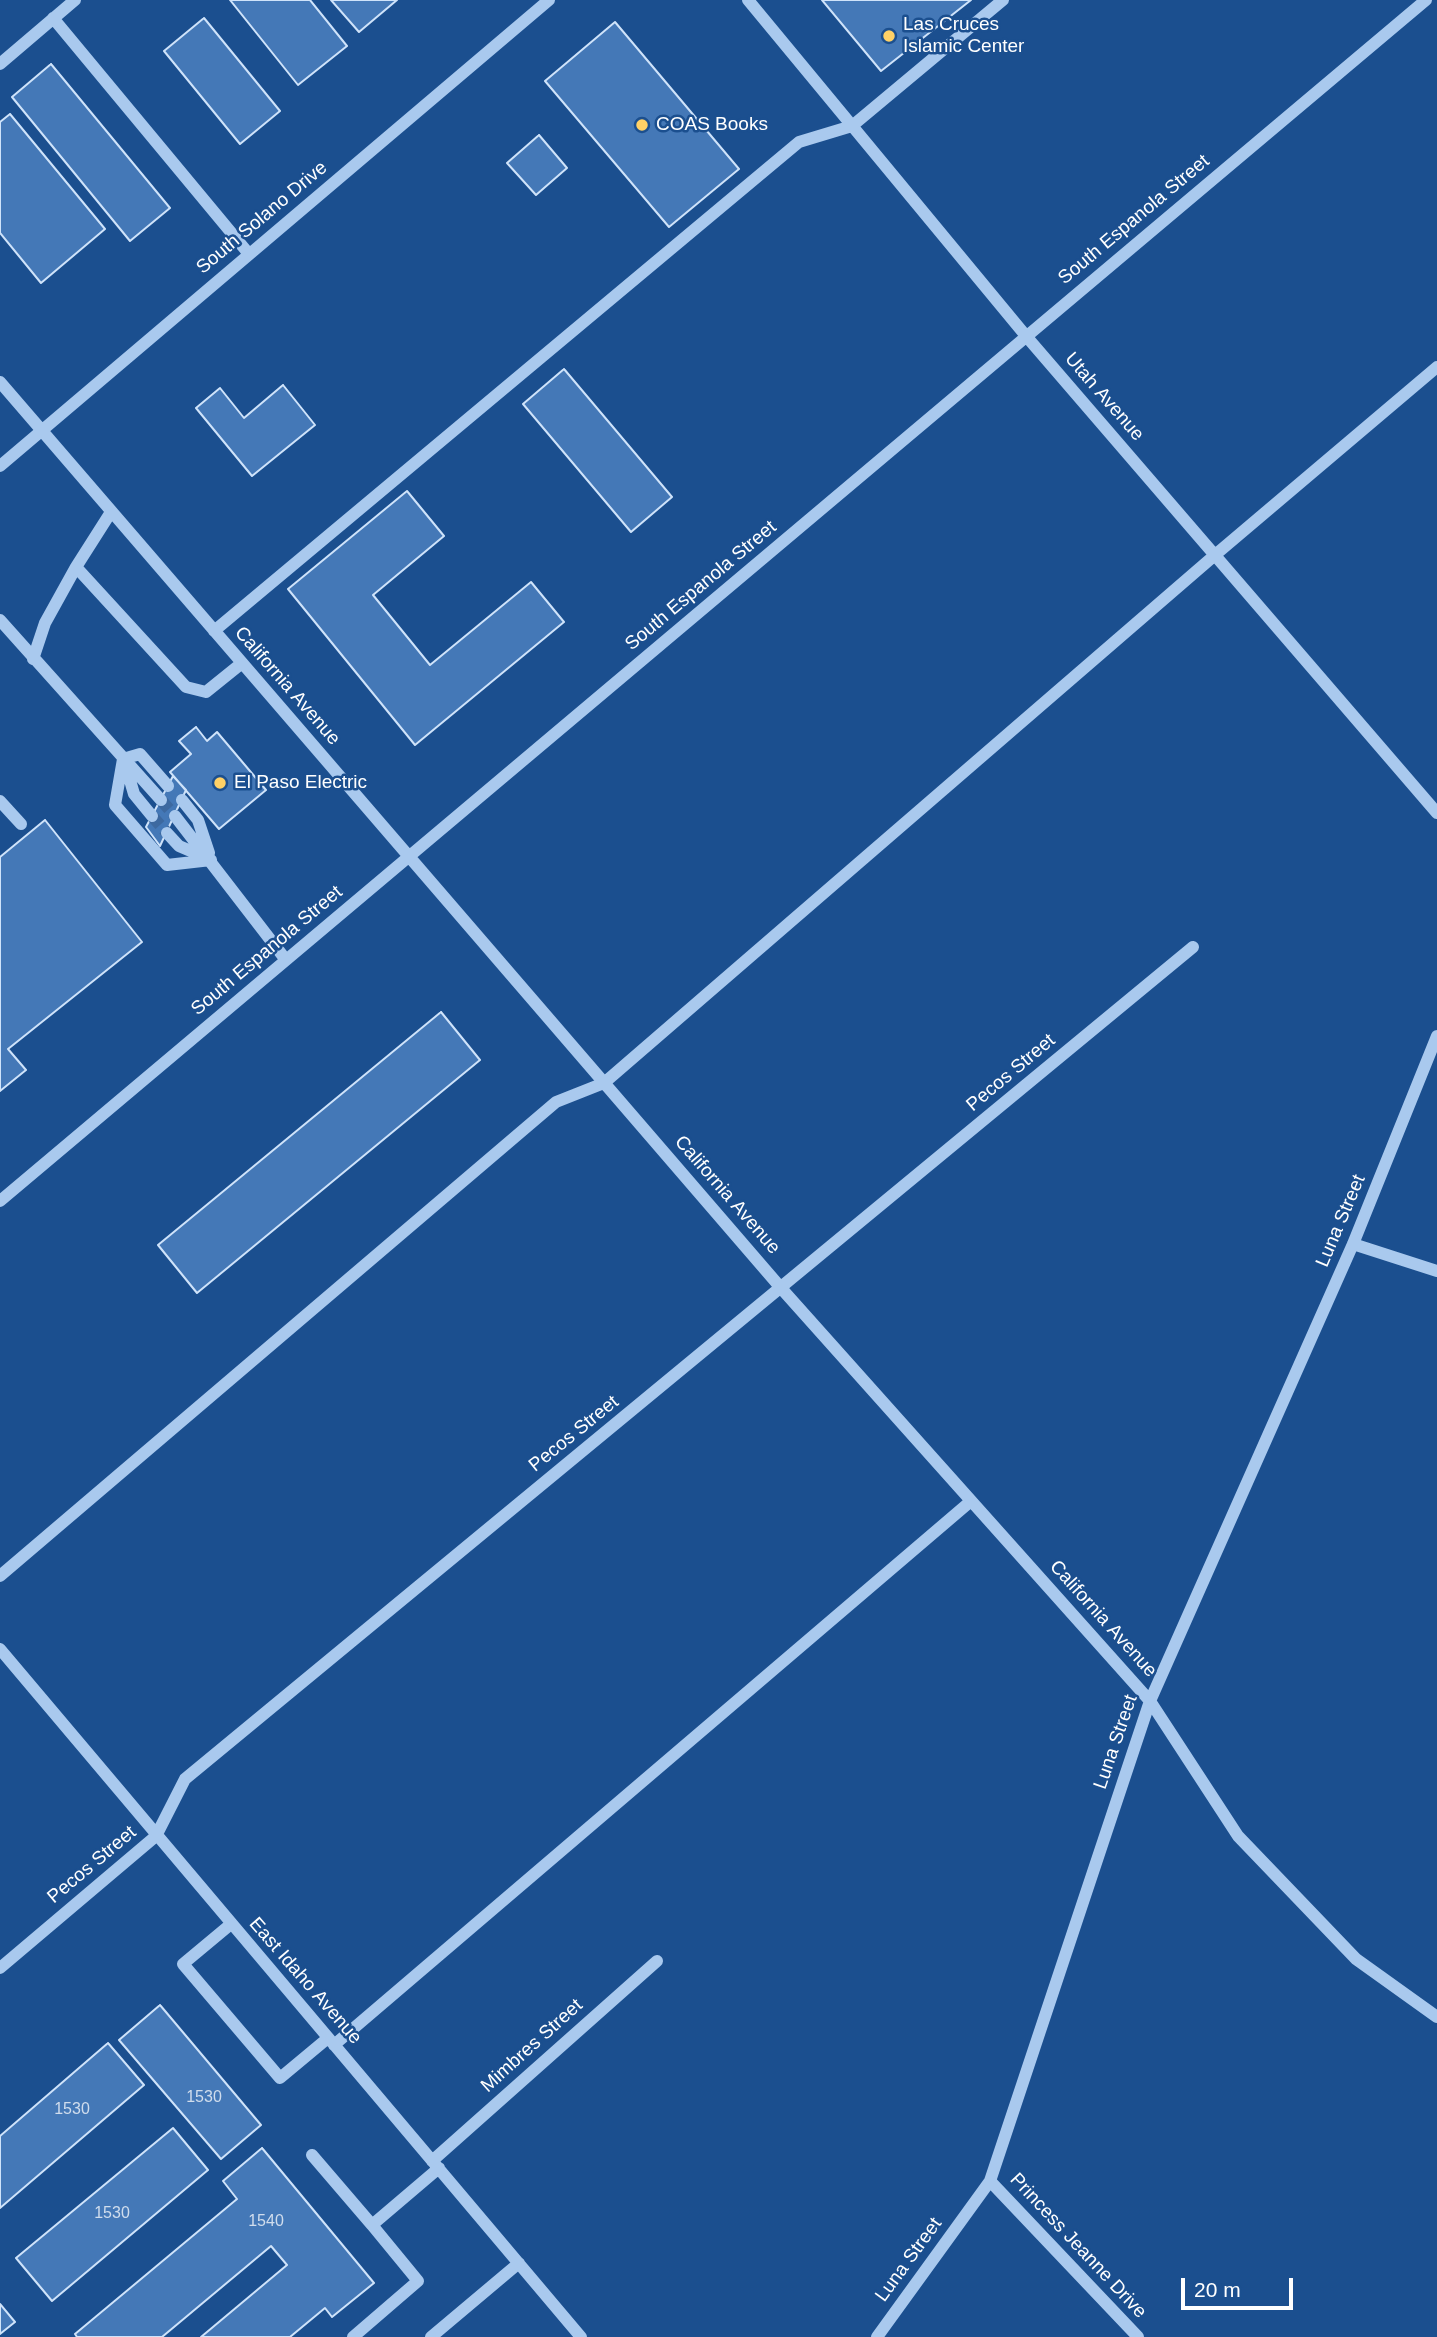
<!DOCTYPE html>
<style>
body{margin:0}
#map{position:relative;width:1437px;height:2337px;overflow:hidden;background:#1b4f8f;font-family:Helvetica,sans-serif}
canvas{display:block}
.scale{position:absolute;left:1181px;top:2278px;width:112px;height:32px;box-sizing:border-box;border:4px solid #fff;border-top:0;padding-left:9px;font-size:21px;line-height:24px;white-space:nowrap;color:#fff;-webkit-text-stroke:5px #1b4f8f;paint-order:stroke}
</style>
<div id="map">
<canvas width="1437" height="2337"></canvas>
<div class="scale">20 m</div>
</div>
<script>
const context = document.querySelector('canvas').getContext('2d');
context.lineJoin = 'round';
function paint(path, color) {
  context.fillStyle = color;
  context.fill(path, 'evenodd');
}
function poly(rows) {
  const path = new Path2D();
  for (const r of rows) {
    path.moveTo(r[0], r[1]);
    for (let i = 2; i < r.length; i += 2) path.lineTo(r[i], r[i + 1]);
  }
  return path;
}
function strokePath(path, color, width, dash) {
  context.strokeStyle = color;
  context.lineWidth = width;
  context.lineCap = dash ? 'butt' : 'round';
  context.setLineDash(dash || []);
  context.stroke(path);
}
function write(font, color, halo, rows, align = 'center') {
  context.font = font + ' Helvetica,sans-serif';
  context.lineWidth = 5;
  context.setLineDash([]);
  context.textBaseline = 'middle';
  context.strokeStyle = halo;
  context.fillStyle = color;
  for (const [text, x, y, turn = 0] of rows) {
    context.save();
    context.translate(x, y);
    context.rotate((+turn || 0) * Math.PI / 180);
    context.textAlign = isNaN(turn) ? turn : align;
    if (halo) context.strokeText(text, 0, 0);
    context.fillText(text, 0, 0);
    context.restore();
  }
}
const building = poly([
 [230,0,310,0,347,46,298,85,230,0],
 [331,0,397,0,359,32,331,0],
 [822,0,971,0,881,71,822,0],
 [204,18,280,111,240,144,164,51,204,18],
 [615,22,739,169,669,227,545,81,615,22],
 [51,64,170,208,130,241,12,97,51,64],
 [10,114,105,229,41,283,0,233,0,122,10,114],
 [539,135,567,168,536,195,507,163,539,135],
 [564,369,672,497,631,532,523,404,564,369],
 [283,385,315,425,252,476,196,408,220,388,244,418,283,385],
 [407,491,444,536,373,595,430,665,531,582,564,622,415,745,288,589,407,491],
 [196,727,207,741,217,732,266,790,219,829,170,772,191,754,179,741,196,727],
 [173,776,186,790,160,846,146,827,173,776],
 [45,820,142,942,8,1049,26,1070,0,1091,0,857,45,820],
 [441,1012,480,1060,197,1293,158,1245,441,1012],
 [160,2005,261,2125,221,2159,119,2040,160,2005],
 [108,2043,144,2085,0,2208,0,2136,108,2043],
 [173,2128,208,2170,52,2301,16,2258,173,2128],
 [262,2148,374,2283,332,2317,325,2308,290,2337,201,2337,287,2265,271,2246,162,2337,77,2337,75,2334,237,2199,223,2181,262,2148],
 [0,2304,15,2322,0,2334,0,2304]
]);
paint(building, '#4478b7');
strokePath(building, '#cfe3fa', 2);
strokePath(poly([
 [161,800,175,816],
 [152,816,167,833]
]), '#3d69a0', 12, [12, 6]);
strokePath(poly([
 [748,0,1026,336,1437,813],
 [53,18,249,254],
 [0,64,75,0],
 [0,382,781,1288,1150,1701,1238,1836,1356,1959,1437,2017],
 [0,466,549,0],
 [111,512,76,567,186,687,206,692,242,663],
 [0,620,161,800],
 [214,631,799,142,852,126,1003,0],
 [33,659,45,623,76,567],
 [123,759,115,805,167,865,211,860],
 [123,759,140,754,168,786],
 [125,763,134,794,152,816],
 [182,800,198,820,209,853],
 [0,801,21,824],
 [175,816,286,960],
 [167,833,179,846,207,858],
 [0,1201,1426,0],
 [1353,1244,1437,1271],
 [0,1576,556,1102,604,1083,1215,555,1437,367],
 [0,1649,581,2337],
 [231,1924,183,1964,280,2078,328,2038],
 [0,1968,156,1836,185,1779,1193,947],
 [334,2045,971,1501],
 [312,2155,372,2225,439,2168],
 [432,2161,657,1961],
 [990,2181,1138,2337],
 [353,2337,418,2281,372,2225],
 [431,2337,519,2263],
 [877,2337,990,2181,1150,1701,1353,1244,1437,1036]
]), '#a9c9ee', 12);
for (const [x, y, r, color] of [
 [889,36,7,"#ffd166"],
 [642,125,7,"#ffd166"],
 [220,783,7,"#ffd166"]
]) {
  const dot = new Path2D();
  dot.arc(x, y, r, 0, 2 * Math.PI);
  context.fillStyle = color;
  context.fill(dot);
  strokePath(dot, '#1b4f8f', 2.5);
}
write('16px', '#d0dded', null, [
 ["1530",204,2098],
 ["1530",72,2110],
 ["1530",112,2214],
 ["1540",266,2222]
]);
write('19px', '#fff', '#1b4f8f', [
 ["Las Cruces",903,25],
 ["Islamic Center",903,47],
 ["COAS Books",656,125],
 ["El Paso Electric",234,783]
], 'left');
write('19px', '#fff', '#1b4f8f', [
 ["South Solano Drive",262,218,-40],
 ["South Espanola Street",1134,220,-40],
 ["Utah Avenue",1104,397,49],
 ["South Espanola Street",701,586,-40],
 ["California Avenue",287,686,49],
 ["South Espanola Street",267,951,-40],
 ["Pecos Street",1011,1073,-40],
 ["California Avenue",727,1195,49],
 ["Luna Street",1341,1221,-67],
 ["Pecos Street",574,1434,-39],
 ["California Avenue",1103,1619,48],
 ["Luna Street",1116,1742,-71],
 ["Pecos Street",92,1865,-40],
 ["East Idaho Avenue",305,1981,49],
 ["Mimbres Street",532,2046,-42],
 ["Princess Jeanne Drive",1078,2246,47],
 ["Luna Street",909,2260,-54]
]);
</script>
